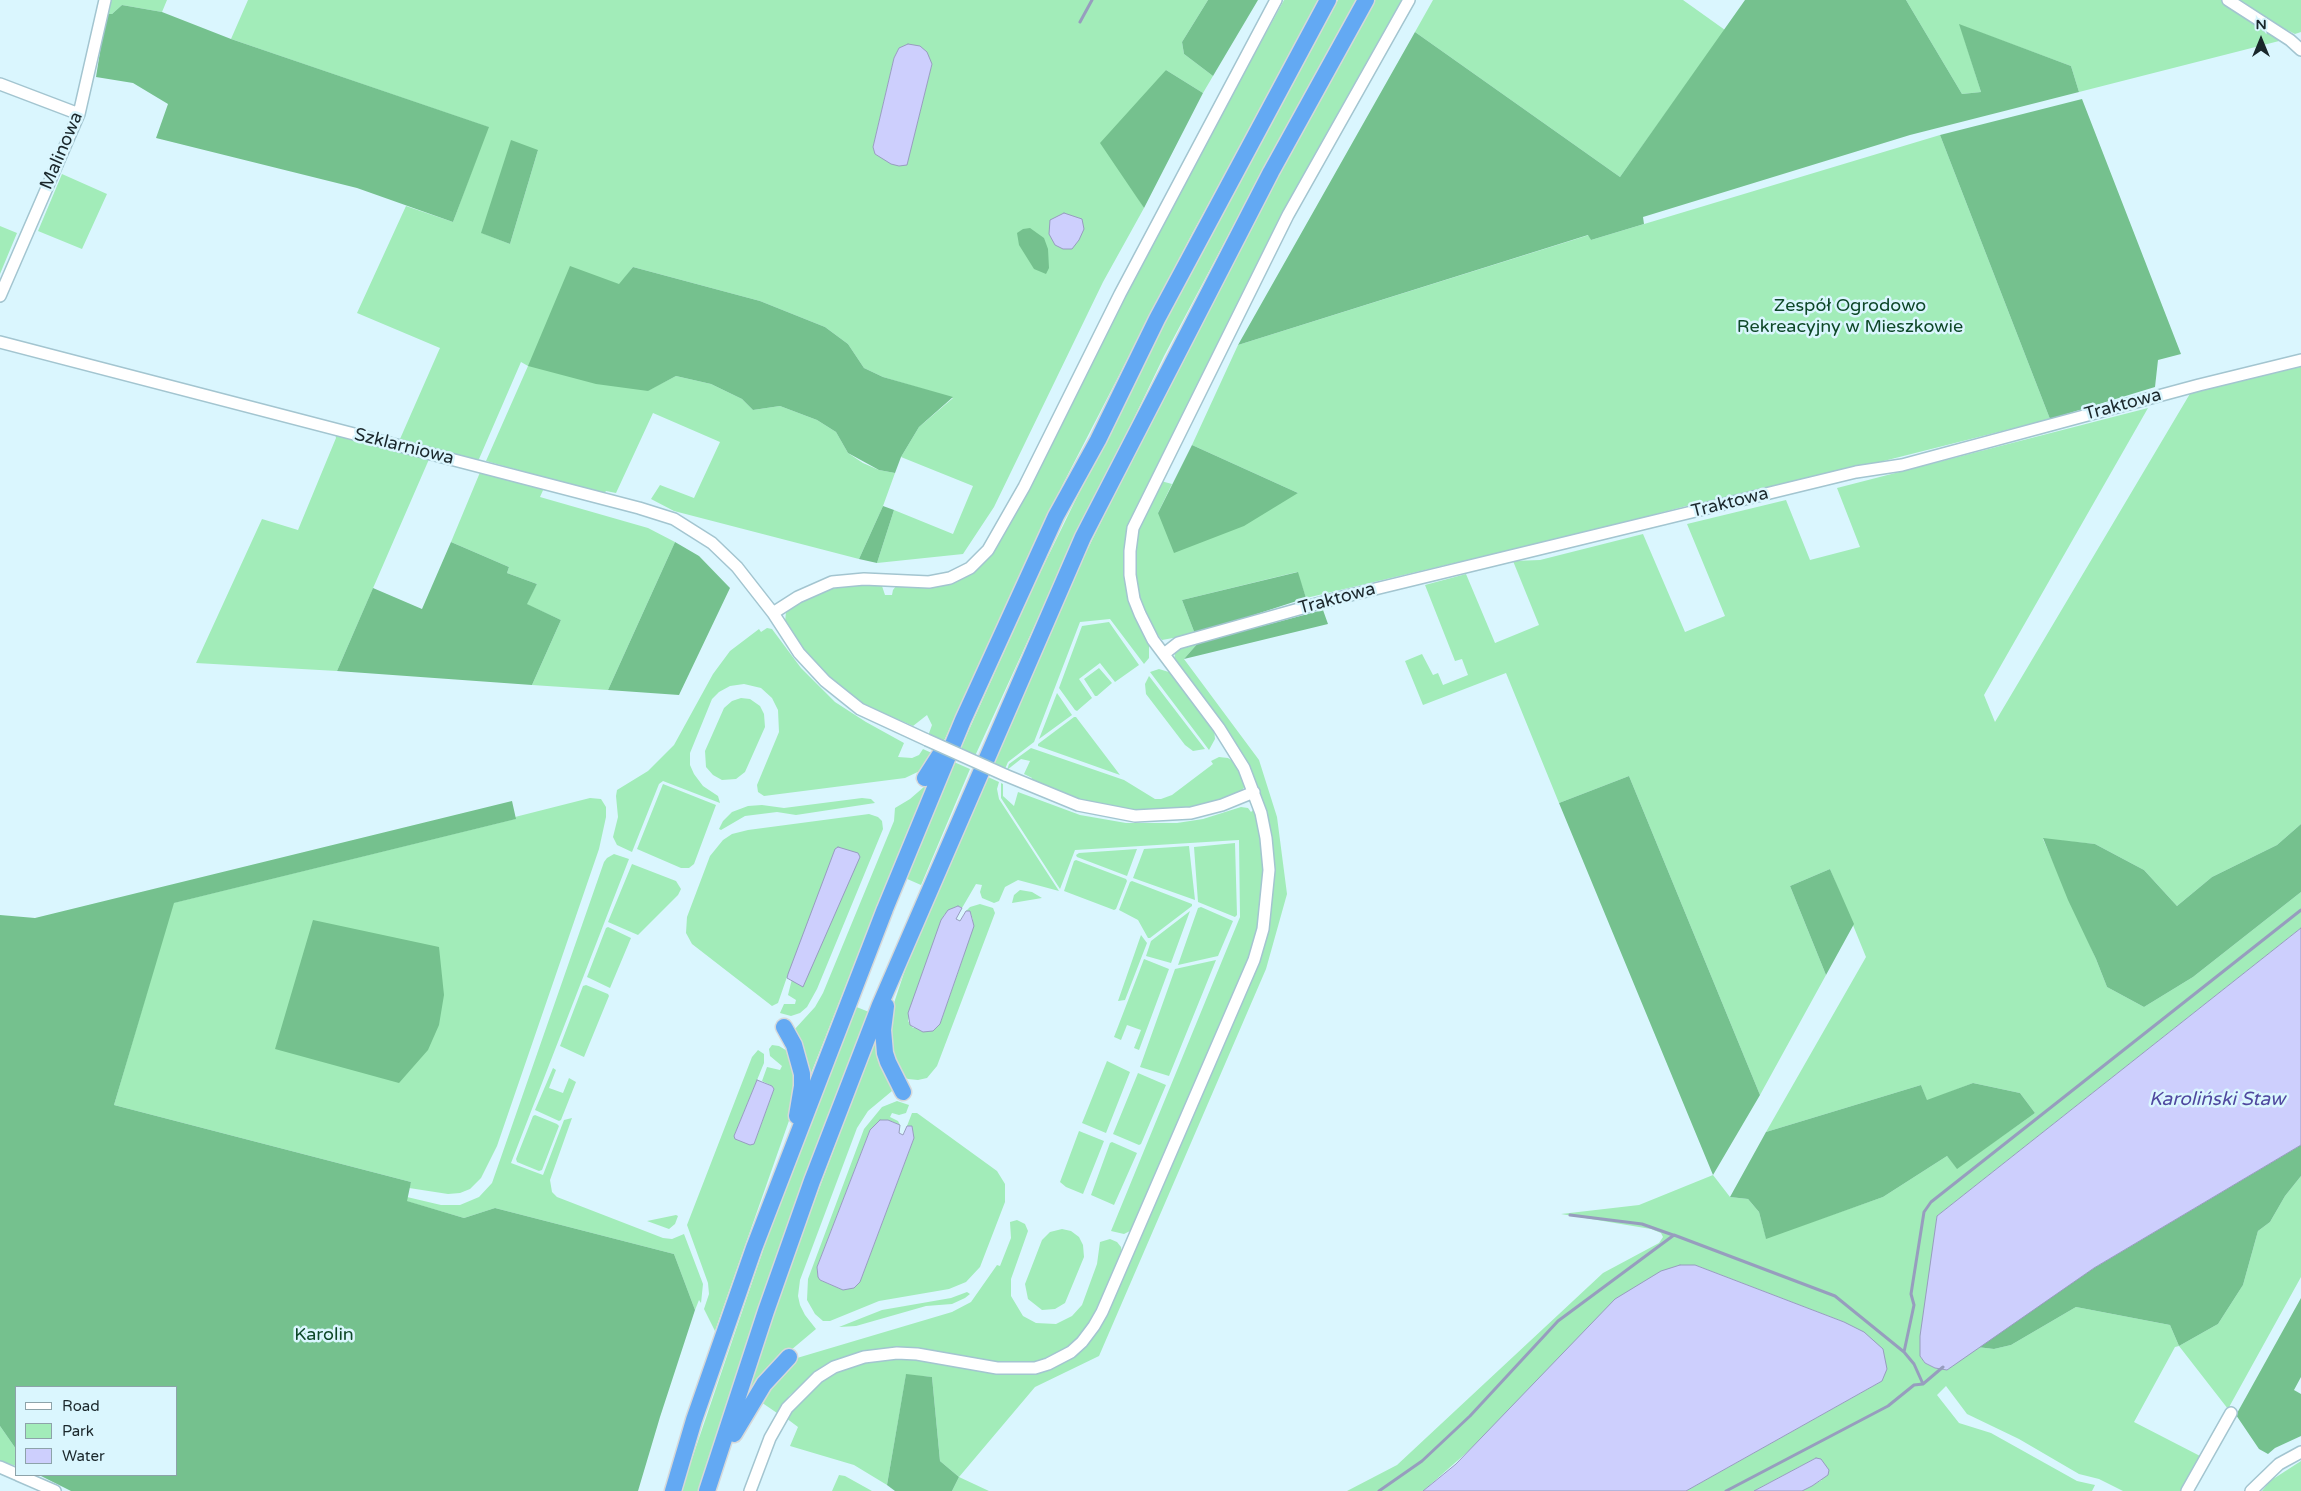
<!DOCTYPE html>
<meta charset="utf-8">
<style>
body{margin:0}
#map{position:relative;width:2301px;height:1491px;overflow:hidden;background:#daf6fe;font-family:"Varela Round",sans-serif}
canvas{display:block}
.legend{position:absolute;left:15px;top:1386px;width:162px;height:90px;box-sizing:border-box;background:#daf6fe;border:1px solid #8da3aa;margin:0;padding:6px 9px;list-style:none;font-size:15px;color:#1a272b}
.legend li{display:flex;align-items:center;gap:10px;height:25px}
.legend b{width:25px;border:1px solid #8da3aa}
.north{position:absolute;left:2236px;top:15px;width:50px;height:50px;-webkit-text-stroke:4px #daf6fe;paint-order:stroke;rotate:0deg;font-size:14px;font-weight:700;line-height:20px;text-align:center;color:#1a272b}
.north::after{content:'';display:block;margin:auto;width:18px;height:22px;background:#1a272b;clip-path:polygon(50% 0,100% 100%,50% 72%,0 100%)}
</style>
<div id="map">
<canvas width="2301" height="1491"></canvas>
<ul class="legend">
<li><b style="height:6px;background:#fff"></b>Road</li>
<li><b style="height:14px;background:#a2ecb9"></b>Park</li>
<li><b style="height:14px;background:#cdcffd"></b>Water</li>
</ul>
<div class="north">N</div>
</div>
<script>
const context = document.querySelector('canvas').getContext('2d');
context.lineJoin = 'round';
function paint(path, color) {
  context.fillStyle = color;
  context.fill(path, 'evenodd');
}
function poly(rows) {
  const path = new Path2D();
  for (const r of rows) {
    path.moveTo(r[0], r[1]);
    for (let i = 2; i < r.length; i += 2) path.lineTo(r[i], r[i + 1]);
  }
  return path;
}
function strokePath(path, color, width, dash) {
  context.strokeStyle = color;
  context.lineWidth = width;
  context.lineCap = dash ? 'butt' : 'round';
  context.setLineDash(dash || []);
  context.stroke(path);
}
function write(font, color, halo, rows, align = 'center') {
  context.font = font + ' "Varela Round",sans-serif';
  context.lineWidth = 5;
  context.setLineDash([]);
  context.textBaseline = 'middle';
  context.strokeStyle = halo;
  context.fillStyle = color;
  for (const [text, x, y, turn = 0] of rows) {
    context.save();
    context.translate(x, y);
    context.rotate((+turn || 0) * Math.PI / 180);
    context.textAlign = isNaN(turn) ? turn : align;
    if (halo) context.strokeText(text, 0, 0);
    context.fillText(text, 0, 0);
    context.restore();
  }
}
paint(poly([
 [109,0,167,0,162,12,122,5,112,14,106,14],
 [248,0,1208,0,1182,42,1184,54,1213,76,1203,93,1166,70,1131,187,1144,208,1103,282,994,507,963,554,877,563,894,510,953,534,973,486,901,457,919,427,953,398,883,377,864,368,848,344,825,327,760,301,633,267,620,284,647,391,676,376,711,384,742,399,753,410,780,406,817,420,836,432,848,453,863,463,879,470,895,473,883,506,859,559,674,511,651,499,660,485,694,498,720,442,653,413,616,493,606,491,604,494,486,461,528,366,521,362,479,459,470,459,400,439,440,348,357,313,406,206,453,222,488,127,231,39],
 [899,48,932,64,907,164,899,166,875,154,873,147,894,58],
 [538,150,510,244,482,233],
 [1284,0,1321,0,1193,232,1063,484,943,743,928,736,932,725,927,715,913,726,858,702,828,677,800,646,785,622,786,612,795,605,819,592,845,586,882,586,885,595,892,595,893,590,896,586,936,587,951,584,968,576,989,558,1162,223],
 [1338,0,1357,0,1272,153,1164,356,1050,592,975,756,960,750,1034,585,1146,356],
 [1375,0,1405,0,1231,317,1133,515,1131,520,1134,613,1149,643,1149,658,1144,664,1110,619,1080,622,1034,742,1008,762,1005,769,992,763,1067,591,1204,312],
 [1433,0,1683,0,1725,30,1620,177,1415,32],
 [1906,0,2226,0,2283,40,2079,92,2071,66,1960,25,1981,92,1962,94],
 [2240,0,2301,0,2301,32,2295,34,2277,25],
 [1940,135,2050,419,1840,472,1694,504,1603,528,1306,598,1297,572,1182,600,1195,634,1162,640,1152,628,1139,597,1136,578,1135,550,1139,527,1161,481,1172,484,1158,513,1298,493,1192,445,1238,345,1589,235,1591,240],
 [62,174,107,194,82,249,38,231],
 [0,226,17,233,0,274],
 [2301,365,2301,824,2277,845,2212,877,2177,906,2144,870,2095,844,2043,839,2096,959,2107,987,2144,1007,2193,977,2301,892,2301,928,1937,1216,1920,1356,1925,1363,1935,1368,1947,1370,1977,1347,1994,1349,2011,1345,2076,1307,2170,1325,2179,1346,2218,1324,2243,1285,2258,1231,2270,1222,2285,1196,2301,1176,2301,1277,2228,1409,2179,1346,2175,1347,2134,1422,2202,1457,2184,1491,2123,1491,2099,1479,2079,1474,2019,1439,1967,1414,1946,1386,1937,1395,1959,1423,1991,1433,2077,1481,2095,1485,2092,1491,1802,1491,1822,1480,1816,1458,1754,1491,1686,1491,1882,1381,1844,1322,1695,1265,1680,1265,1423,1491,1347,1491,1397,1465,1603,1273,1659,1243,1663,1237,1661,1233,1651,1229,1561,1214,1639,1205,1713,1175,1730,1197,1748,1199,1759,1212,1766,1238,1883,1197,1947,1156,1957,1168,2035,1113,2020,1093,1973,1083,1927,1101,1921,1085,1766,1132,1866,957,1830,869,1790,886,1826,975,1760,1095,1629,776,1559,803,1506,673,1423,705,1405,661,1422,654,1433,675,1438,673,1443,685,1468,675,1462,659,1455,661,1425,585,1466,574,1495,643,1539,625,1513,561,1540,560,1643,534,1685,632,1725,616,1687,524,1786,500,1810,560,1860,547,1837,488,2148,408,1984,695,1995,722,2191,392],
 [335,433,430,457,337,671,196,663,262,519,298,530,336,438],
 [481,470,544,488,540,497,648,528,675,542,608,690,532,685,561,620,526,604,537,584,507,573,509,567,451,542],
 [1109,622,1139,665,1115,682,1100,663,1079,679,1092,698,1077,711,1075,710,1059,688,1082,626],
 [767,628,772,629,801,668,835,702,866,722,904,743,898,757,912,758,919,755,923,749,936,755,924,769,905,778,764,796,758,792,757,785,779,732,778,710,772,698,761,688,744,684,730,686,719,692,712,699,690,753,690,765,694,774,703,786,718,796,720,803,663,781,659,784,632,852,617,845,613,837,618,817,616,796,617,790,648,771,674,745,713,674,730,651,759,629,761,632],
 [1198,643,1184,659,1259,760,1277,817,1287,894,1266,969,1099,1356,1035,1387,959,1477,989,1491,952,1491,959,1477,940,1461,932,1377,906,1375,887,1485,854,1465,790,1446,798,1427,786,1418,818,1384,842,1370,868,1361,891,1358,919,1360,1005,1374,1036,1373,1067,1361,1079,1352,1097,1331,1268,928,1270,917,1273,880,1250,770,1225,728,1174,659,1176,649],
 [1099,668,1112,683,1097,696,1095,696,1084,679],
 [1159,669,1172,673,1214,728,1215,739,1209,750,1150,672],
 [1149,676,1205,749,1193,751,1185,745,1146,694,1145,684],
 [1057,693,1072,715,1039,739],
 [741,698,750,699,760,706,764,714,765,727,745,772,736,779,722,780,713,775,706,767,705,751,724,708,732,701],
 [1074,717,1076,717,1120,775,1038,746,1038,744],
 [1031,748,1124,780,1155,799,1161,799,1172,795,1213,764,1211,761,1219,757,1228,758,1236,763,1245,786,1241,792,1236,795,1188,809,1142,812,1085,803,1031,781,1032,778,1024,774,1030,761,1021,759,1007,770,1009,764],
 [954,762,970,769,921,885,905,878],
 [986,776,999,782,997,789,999,799,1059,891,1018,880,1005,887,999,901,994,903,982,898,980,892,982,885,976,884,962,908,958,906,944,915,923,971,908,1021,913,1028,940,1024,963,958,973,920,970,911,966,911,970,907,980,904,993,908,995,913,937,1066,927,1078,918,1080,908,1079,902,1076,890,1045,891,1012,906,967],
 [1001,783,1003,784,1003,796,1014,806,1018,792,1080,815,1126,823,1177,823,1203,819,1241,807,1248,808,1251,812,1254,809,1261,837,1264,868,1260,919,1249,960,1132,1230,1124,1234,1111,1231,1240,917,1239,840,1075,850,1060,889,1001,798],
 [663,784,716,805,694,864,689,868,681,868,637,849],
 [925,786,927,788,876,909,808,1081,794,1030,815,1007,823,993,894,821,895,808,910,799],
 [590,798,601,799,606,807,606,817,599,849,497,1146,481,1178,470,1189,460,1193,448,1194,409,1188,411,1182,114,1105,173,903,515,819,515,817],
 [862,798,871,799,875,803,796,815,777,812,745,816,721,830,719,829,723,821,732,812,748,806,762,805,784,808],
 [869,814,878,817,882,821,883,829,817,989,807,1007,800,1013,791,1016,780,1013,784,1004,795,1004,796,1000,788,995,792,979,800,986,788,974,778,1003,772,1006,692,944,686,933,687,917,710,856,723,840,732,834,748,830],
 [1235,843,1237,915,1235,917,1198,902,1194,847],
 [1189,846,1195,900,1133,878,1144,849],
 [1137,849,1127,876,1077,857,1076,855,1079,853],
 [614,854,629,859,511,1163,543,1175,564,1120,572,1118,550,1180,552,1192,557,1197,663,1238,672,1239,684,1234,703,1284,701,1303,699,1300,695,1310,674,1254,495,1208,464,1218,406,1201,407,1197,441,1205,460,1205,479,1197,492,1183,604,862,607,858],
 [1076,860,1126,879,1127,881,1116,909,1114,910,1064,891,1074,861],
 [632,864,676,881,681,889,678,895,638,935,608,922],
 [1132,881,1192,904,1192,906,1150,938,1148,938,1138,920,1119,910,1130,882],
 [1020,890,1032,892,1042,898,1012,903,1014,895],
 [1201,907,1233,921,1218,956,1178,965,1198,908],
 [1190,911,1171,963,1146,956,1151,941],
 [608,927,631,938,610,988,587,977,606,928],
 [1141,935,1147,943,1125,1000,1118,1001],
 [1144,959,1169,969,1139,1050,1134,1048,1141,1030,1127,1025,1121,1040,1114,1037],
 [1216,960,1169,1076,1140,1067,1175,969],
 [586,985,608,994,609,996,584,1057,560,1046,583,986],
 [854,1006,869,1012,763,1298,698,1491,681,1491,772,1224],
 [876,1037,892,1091,868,1111,857,1128,800,1280,798,1296,800,1305,805,1315,816,1329,778,1361,744,1400,789,1269],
 [772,1045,779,1046,789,1052,796,1081,791,1115,715,1331,704,1309,709,1294,708,1283,687,1225,752,1057,758,1050,764,1054,764,1063,734,1136,754,1144,774,1089,772,1086,762,1081,767,1067,780,1070,782,1066,770,1056,769,1049],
 [1107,1061,1130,1072,1106,1133,1082,1123],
 [553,1068,556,1070,549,1088,563,1093,569,1078,576,1082,561,1120,559,1121,535,1110],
 [1138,1073,1166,1085,1141,1144,1139,1145,1113,1134],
 [897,1101,909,1105,906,1113,899,1115,892,1113,890,1117,898,1121,900,1125,888,1120,870,1130,817,1267,818,1276,820,1280,843,1290,860,1282,914,1138,912,1126,907,1126,912,1113,917,1113,997,1171,1005,1184,1005,1202,980,1267,966,1282,949,1289,879,1301,830,1321,823,1321,815,1314,807,1300,808,1279,864,1129,882,1107],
 [535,1115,557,1124,559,1126,542,1170,539,1171,517,1162,516,1159,533,1116],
 [1079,1131,1104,1141,1083,1194,1066,1187,1060,1182],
 [1112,1142,1137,1153,1114,1205,1091,1195,1110,1143],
 [676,1215,678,1216,675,1224,669,1229,647,1221],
 [1017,1220,1025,1224,1028,1231,1011,1279,1011,1296,1023,1316,1036,1323,1056,1324,1072,1316,1082,1305,1097,1264,1100,1242,1110,1239,1117,1242,1121,1247,1122,1254,1090,1322,1073,1343,1062,1351,1033,1363,1006,1363,898,1347,873,1350,839,1360,812,1376,790,1395,777,1413,758,1400,797,1358,952,1312,971,1302,997,1265,1000,1266,1011,1238,1010,1222],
 [1062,1229,1071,1231,1079,1237,1083,1245,1084,1257,1065,1303,1055,1309,1042,1310,1028,1299,1025,1284,1042,1240,1050,1232],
 [967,1292,970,1294,965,1298,952,1304,926,1306,856,1326,839,1327,882,1310,951,1298],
 [0,1426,16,1449,16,1466,0,1461],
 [2301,1461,2301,1491,2262,1491,2270,1481],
 [839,1475,845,1476,872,1491,832,1491]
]), '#a2ecb9');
paint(poly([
 [1208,0,1258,0,1213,76,1184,54,1182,42],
 [1745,0,1906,0,1962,94,1981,92,1959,24,2071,66,2079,92,1910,135,1643,217,1644,224,1591,240,1588,235,1238,345,1415,32,1620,177],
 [122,5,162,12,231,39,489,127,453,222,357,188,156,138,168,104,133,83,96,77,106,14,112,14],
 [1166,70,1203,93,1144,208,1100,143],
 [2082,99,2181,354,2158,360,2155,387,2050,419,1940,135],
 [511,140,538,150,510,244,481,233],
 [1030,228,1044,238,1048,249,1049,268,1046,274,1034,269,1019,245,1017,233,1023,229],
 [570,266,619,284,633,267,760,301,825,327,848,344,864,368,883,377,953,397,919,427,901,457,895,473,879,470,848,453,836,432,817,420,780,406,753,410,742,399,711,384,676,376,648,391,596,384,528,366],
 [1192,445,1298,493,1244,526,1174,553,1158,513],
 [883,506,894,510,877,563,859,559],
 [451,542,509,567,507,573,537,584,527,604,561,620,532,685,337,671,373,588,422,609],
 [675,542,699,556,730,588,679,695,608,690],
 [1298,572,1306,598,1195,634,1182,600],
 [1323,610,1328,624,1184,659,1198,643],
 [1629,776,1760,1095,1713,1175,1559,803],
 [512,801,516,819,174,903,114,1105,411,1182,407,1201,464,1218,495,1208,674,1254,695,1310,660,1417,638,1491,71,1491,39,1475,176,1475,176,1387,16,1387,16,1449,0,1426,0,915,35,918],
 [2301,824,2301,892,2193,977,2144,1007,2107,987,2096,959,2068,900,2043,838,2095,844,2144,870,2177,906,2212,877,2277,845],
 [1830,869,1854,924,1826,975,1790,886],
 [313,920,439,947,444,995,439,1025,428,1050,399,1083,275,1049],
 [1973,1083,2020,1093,2035,1113,1957,1169,1947,1156,1883,1197,1766,1239,1759,1212,1748,1199,1730,1197,1766,1132,1921,1085,1927,1100],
 [2301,1145,2301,1176,2285,1196,2270,1222,2258,1231,2243,1285,2218,1324,2179,1346,2170,1325,2076,1307,2011,1345,1994,1349,1977,1347,2094,1268],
 [2301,1298,2301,1377,2294,1390,2301,1394,2301,1436,2275,1448,2268,1454,2259,1449,2236,1415],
 [906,1374,932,1377,940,1461,959,1477,952,1491,895,1491,887,1485]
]), '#75c18e');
const water = poly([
 [908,44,920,46,927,52,932,64,907,165,899,166,891,164,875,154,873,147,894,58,899,48,908,44],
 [1064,213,1082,219,1084,229,1079,240,1072,249,1063,249,1055,245,1049,234,1050,220,1064,213],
 [838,847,858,853,860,857,803,987,787,978,788,974,835,849,838,847],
 [958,906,962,908,956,919,960,921,966,911,970,911,974,926,940,1024,933,1031,923,1032,910,1025,908,1013,941,920,948,910,958,906],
 [2301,928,2301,1145,2094,1268,1947,1370,1935,1368,1925,1363,1920,1356,1920,1336,1937,1216,2301,928],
 [757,1080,772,1086,774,1089,754,1144,750,1145,735,1139,734,1136,757,1080],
 [880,1120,888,1120,900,1125,899,1133,903,1135,907,1126,912,1126,914,1138,860,1282,854,1288,843,1290,820,1280,818,1277,817,1267,870,1130,880,1120],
 [1680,1265,1695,1265,1844,1322,1864,1332,1883,1349,1887,1369,1882,1381,1686,1491,1423,1491,1456,1464,1615,1299,1661,1271,1680,1265],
 [1816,1458,1821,1459,1829,1470,1828,1475,1812,1486,1802,1491,1754,1491,1816,1458]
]);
paint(water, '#cdcffd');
strokePath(water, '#979dbe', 1);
strokePath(poly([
 [1080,22,1092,0],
 [1570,1215,1642,1224,1673,1235],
 [1904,1352,1914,1305,1911,1294,1924,1212,1931,1202,2301,910],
 [1379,1491,1422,1461,1470,1416,1558,1321,1674,1235,1835,1296,1904,1352,1914,1364,1923,1384],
 [1726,1491,1888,1406,1914,1385,1923,1384,1943,1367]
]), '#979dbe', 3);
const minor = poly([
 [2228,0,2290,40,2301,50],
 [0,84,79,114],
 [0,296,79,114,105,0],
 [0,342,639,508,674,519,712,543,737,567,773,613,799,653,825,681,860,709,927,740],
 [773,613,798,597,832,582,864,579,929,582,950,578,970,568,988,550,1024,487,1120,294,1276,0],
 [1164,654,1178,643,1338,598,1856,472,1902,465,2199,385,2301,360],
 [1005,775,1078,805,1135,816,1191,813,1222,805,1254,792],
 [0,1467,16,1474],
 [18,1475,55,1491],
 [750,1491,770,1438,787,1408,818,1377,834,1367,864,1357,897,1353,917,1354,997,1368,1035,1368,1048,1364,1071,1352,1082,1342,1094,1326,1102,1312,1254,960,1263,929,1269,870,1266,838,1261,813,1244,768,1219,728,1153,640,1140,614,1134,599,1130,575,1130,551,1133,528,1288,215,1409,0],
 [2187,1491,2231,1413],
 [2251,1491,2279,1464,2301,1452]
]);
const highway = poly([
 [925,778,941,753],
 [886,1006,883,1030,885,1053,888,1062,903,1092],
 [784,1027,794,1045,802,1074,802,1086,797,1116],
 [734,1434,764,1384,789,1357],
 [673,1491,694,1420,754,1248,885,909,963,720,1056,516,1098,440,1157,319,1328,0],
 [707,1491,766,1311,812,1181,880,1005,1083,537,1271,172,1366,0]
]);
strokePath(minor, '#a3c5d0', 14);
strokePath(highway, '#d6d8d9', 19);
strokePath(minor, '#fff', 11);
strokePath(highway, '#63a9f3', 16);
const minorBridge = poly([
 [927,740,1005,775]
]);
strokePath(minorBridge, '#a3c5d0', 14, []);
strokePath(minorBridge, '#fff', 11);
write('18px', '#1a272b', '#daf6fe', [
 ["Malinowa",62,151,-67],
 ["Traktowa",2123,405,-15],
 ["Szklarniowa",404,447,14],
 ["Traktowa",1730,503,-14],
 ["Traktowa",1337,599,-15]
]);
write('18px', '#0e4828', '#daf6fe', [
 ["Zespół Ogrodowo",1850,306],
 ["Rekreacyjny w Mieszkowie",1850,327],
 ["Karolin",324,1335]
]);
write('italic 19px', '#4f489f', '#daf6fe', [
 ["Karoliński Staw",2217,1100]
]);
</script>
